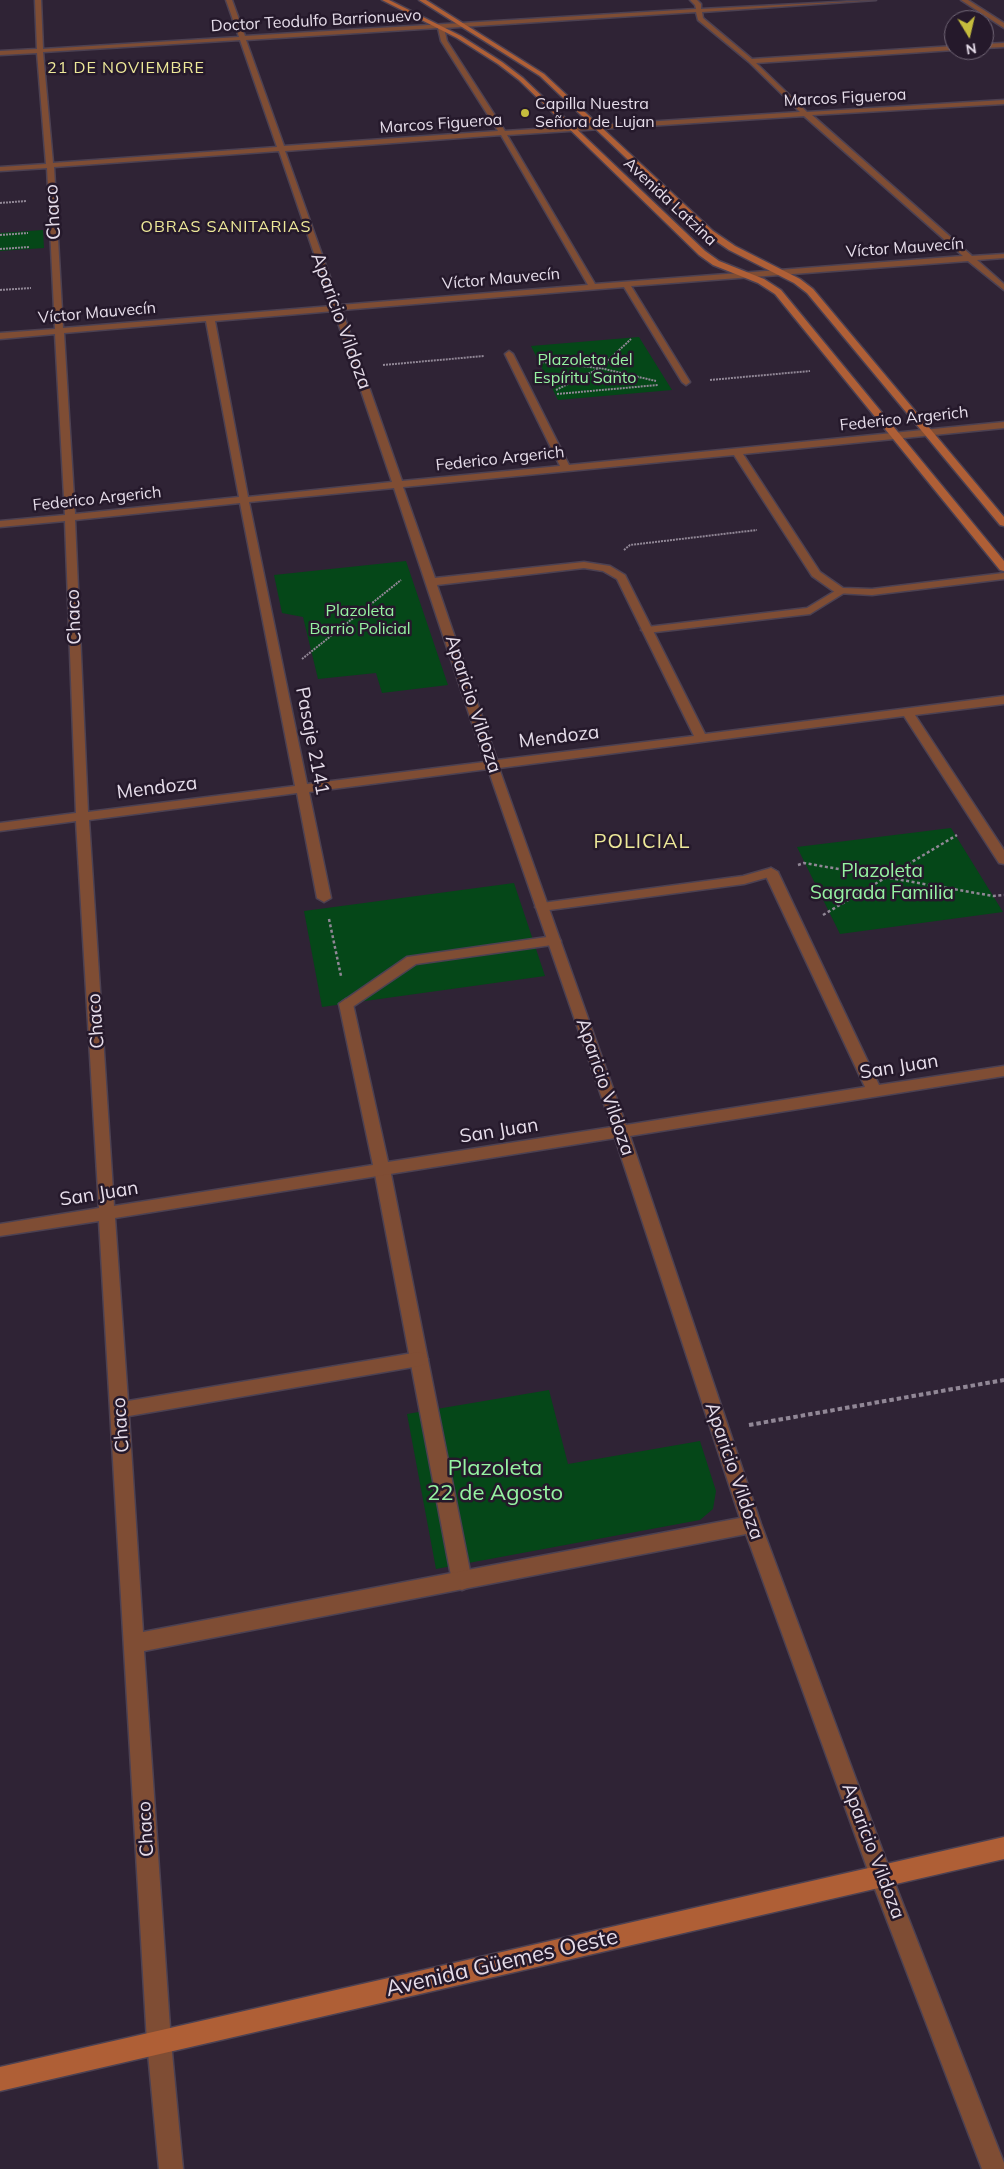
<!DOCTYPE html>
<meta charset="utf-8">
<style>
body{margin:0}
#map{position:relative;width:1004px;height:2169px;overflow:hidden;background:#2f2335;font-family:Mulish,sans-serif}
canvas{display:block}
.north{position:absolute;left:944px;top:10px;width:50px;height:50px;box-sizing:border-box;background:#25192b;border:1px solid #726777;border-radius:50%;rotate:171deg;font-size:14px;font-weight:700;line-height:20px;text-align:center;color:#e6ddea}
.north::after{content:'';display:block;margin:auto;width:18px;height:22px;background:#c5bc3d;clip-path:polygon(50% 0,100% 100%,50% 72%,0 100%)}
</style>
<div id="map">
<canvas width="1004" height="2169"></canvas>
<div class="north">N</div>
</div>
<script>
const context = document.querySelector('canvas').getContext('2d');
context.lineJoin = 'round';
function paint(path, color) {
  context.fillStyle = color;
  context.fill(path, 'evenodd');
}
function poly(rows) {
  const path = new Path2D();
  for (const r of rows) {
    path.moveTo(r[0], r[1]);
    for (let i = 2; i < r.length; i += 2) path.lineTo(r[i], r[i + 1]);
  }
  return path;
}
function strokePath(path, color, width, dash) {
  context.strokeStyle = color;
  context.lineWidth = width;
  context.lineCap = dash ? 'butt' : 'round';
  context.setLineDash(dash || []);
  context.stroke(path);
}
function write(font, color, halo, rows, align = 'center') {
  context.font = font + ' Mulish,sans-serif';
  context.lineWidth = 5;
  context.setLineDash([]);
  context.textBaseline = 'middle';
  context.strokeStyle = halo;
  context.fillStyle = color;
  for (const [text, x, y, turn = 0] of rows) {
    context.save();
    context.translate(x, y);
    context.rotate((+turn || 0) * Math.PI / 180);
    context.textAlign = isNaN(turn) ? turn : align;
    if (halo) context.strokeText(text, 0, 0);
    context.fillText(text, 0, 0);
    context.restore();
  }
}
paint(poly([
 [43,230,44,248,0,251,0,233],
 [639,337,672,390,558,400,531,346],
 [406,561,448,685,382,693,376,673,318,679,303,617,282,613,274,575],
 [951,828,1003,912,840,934,797,847],
 [514,883,545,976,322,1007,304,911],
 [549,1390,568,1464,700,1441,716,1491,713,1509,700,1520,436,1569,407,1414]
]), '#054718');
const lane = poly([
 [840,588,845,591,844,593,810,614,647,633,641,630,647,627,807,608,840,588],
 [771,868,778,872,776,875,744,884,542,911,535,907,542,903,743,876,771,868],
 [554,936,559,938,561,941,559,944,416,964,351,1008,341,1008,339,1004,407,957,554,936],
 [382,1163,388,1165,390,1169,472,1581,469,1587,462,1590,455,1587,452,1581,374,1169,376,1165,382,1163]
]);
const street = poly([
 [35,0,41,0,43,49,239,37,226,0,232,0,245,36,696,9,695,5,690,0,697,0,701,4,701,9,876,0,702,12,703,18,752,59,954,46,954,50,756,63,807,112,1004,100,1004,104,812,115,972,256,1004,254,1004,258,977,260,1004,284,1004,290,968,261,631,286,690,382,686,385,682,382,624,287,342,310,402,481,560,466,505,354,509,351,513,354,569,465,1004,422,1004,428,743,454,820,572,843,588,872,589,1004,573,1004,579,872,595,836,593,812,576,734,455,403,487,435,578,584,562,610,566,625,575,705,734,1004,696,1004,704,915,715,1004,850,1004,864,999,863,904,716,499,768,626,1125,865,1087,764,872,771,868,778,872,879,1085,1004,1066,1004,1076,630,1136,761,1524,892,1876,1004,2163,1004,2169,982,2169,870,1876,746,1534,144,1651,171,2042,183,2169,159,2169,147,2042,99,1221,0,1236,0,1224,99,1208,76,821,0,831,0,823,76,813,65,521,0,527,0,521,65,515,55,334,0,339,0,333,55,329,47,168,0,171,0,167,46,164,37,53,0,55,0,51,37,49,35,0],
 [696,12,698,20,749,62,800,112,505,131,447,41,444,28,696,12],
 [438,28,441,41,498,131,284,146,246,40,438,28],
 [240,40,277,147,53,163,43,52,240,40],
 [804,116,963,256,595,284,507,135,804,116],
 [501,135,588,285,340,305,285,151,501,135],
 [279,151,332,306,63,328,54,167,279,151],
 [334,311,392,482,248,497,215,321,334,311],
 [206,321,239,497,75,514,64,333,206,321],
 [394,488,485,762,307,784,249,502,394,488],
 [240,503,295,786,88,812,75,520,240,503],
 [584,568,603,571,617,579,694,736,497,760,437,585,584,568],
 [488,769,612,1127,388,1162,353,1004,346,999,339,1004,373,1165,114,1206,89,820,297,793,317,898,324,902,331,898,309,792,488,769],
 [615,1138,740,1518,143,1632,129,1416,419,1366,425,1364,428,1359,425,1354,419,1352,128,1401,115,1218,615,1138],
 [961,0,968,0,1004,23,1004,28,961,0],
 [1004,43,1004,47,984,48,984,44,1004,43]
]);
const secondary = poly([
 [382,0,389,0,461,36,502,62,523,78,705,251,719,261,764,279,781,290,1004,561,1004,571,1000,570,775,294,758,283,713,265,699,255,519,80,498,64,457,38,382,0],
 [419,0,426,0,544,74,713,231,735,246,800,279,813,289,1004,517,1004,526,1000,525,807,293,794,283,729,250,707,235,540,76,419,0],
 [1004,1837,1004,1859,0,2091,0,2067,1004,1837]
]);
strokePath(lane, '#4c4152', 3);
strokePath(street, '#4c4152', 3);
strokePath(secondary, '#4c4152', 3);
strokePath(poly([
 [0,203,26,201],
 [0,235,28,233],
 [0,249,29,247],
 [0,290,31,288],
 [542,362,600,368,656,381],
 [383,365,484,356],
 [710,380,810,371],
 [556,390,600,368,631,339],
 [557,394,658,385],
 [624,550,630,545,757,530],
 [302,659,401,580]
]), '#918796', 2, [2, 1]);
strokePath(poly([
 [798,865,804,863,993,896,1004,895],
 [823,915,957,835],
 [329,919,341,976]
]), '#918796', 2.5, [3, 2.5]);
strokePath(poly([
 [749,1425,1004,1380]
]), '#918796', 4, [4.5, 3]);
paint(lane, '#7f4d34');
paint(street, '#7f4d34');
paint(secondary, '#af5f36');
for (const [x, y, r, color] of [
 [525,113,5,"#c5bc3d"]
]) {
  const dot = new Path2D();
  dot.arc(x, y, r, 0, 2 * Math.PI);
  context.fillStyle = color;
  context.fill(dot);
  strokePath(dot, '#25192b', 2);
}
write('16px', '#e6ddea', '#25192b', [
 ["Doctor Teodulfo Barrionuevo",316,21,-3],
 ["Marcos Figueroa",845,98,-3],
 ["Marcos Figueroa",441,124,-4],
 ["Avenida Latzina",670,202,43],
 ["Víctor Mauvecín",905,248,-4],
 ["Víctor Mauvecín",501,279,-5],
 ["Víctor Mauvecín",97,313,-5],
 ["Federico Argerich",904,419,-6],
 ["Federico Argerich",500,459,-6],
 ["Federico Argerich",97,499,-6]
]);
context.letterSpacing = '1px';
write('16px', '#ede899', '#25192b', [
 ["21 DE NOVIEMBRE",126,68],
 ["OBRAS SANITARIAS",226,227]
]);
context.letterSpacing = '0px';
write('16px', '#e6ddea', '#25192b', [
 ["Capilla Nuestra",535,104],
 ["Señora de Lujan",535,122]
], 'left');
write('16px', '#96f3a2', '#25192b', [
 ["Plazoleta del",585,360],
 ["Espíritu Santo",585,378],
 ["Plazoleta",360,611],
 ["Barrio Policial",360,629]
]);
write('19px', '#e6ddea', '#25192b', [
 ["Chaco",53,212,-93],
 ["Aparicio Vildoza",341,321,70],
 ["Chaco",74,617,-92],
 ["Aparicio Vildoza",473,704,72],
 ["Mendoza",559,737,-7],
 ["Pasaje 2141",312,741,79],
 ["Mendoza",157,788,-7],
 ["Chaco",96,1021,-94],
 ["San Juan",899,1067,-9],
 ["Aparicio Vildoza",605,1087,71],
 ["San Juan",499,1131,-9],
 ["San Juan",99,1194,-9],
 ["Chaco",121,1425,-94],
 ["Aparicio Vildoza",734,1471,71],
 ["Chaco",146,1829,-93],
 ["Aparicio Vildoza",873,1851,69]
]);
write('19px', '#96f3a2', '#25192b', [
 ["Plazoleta",882,871],
 ["Sagrada Familia",882,893]
]);
context.letterSpacing = '1px';
write('20px', '#ede899', '#25192b', [
 ["POLICIAL",642,842]
]);
context.letterSpacing = '0px';
write('22px', '#96f3a2', '#25192b', [
 ["Plazoleta",495,1468],
 ["22 de Agosto",495,1493]
]);
write('22px', '#e6ddea', '#25192b', [
 ["Avenida Güemes Oeste",502,1963,-13]
]);
</script>
